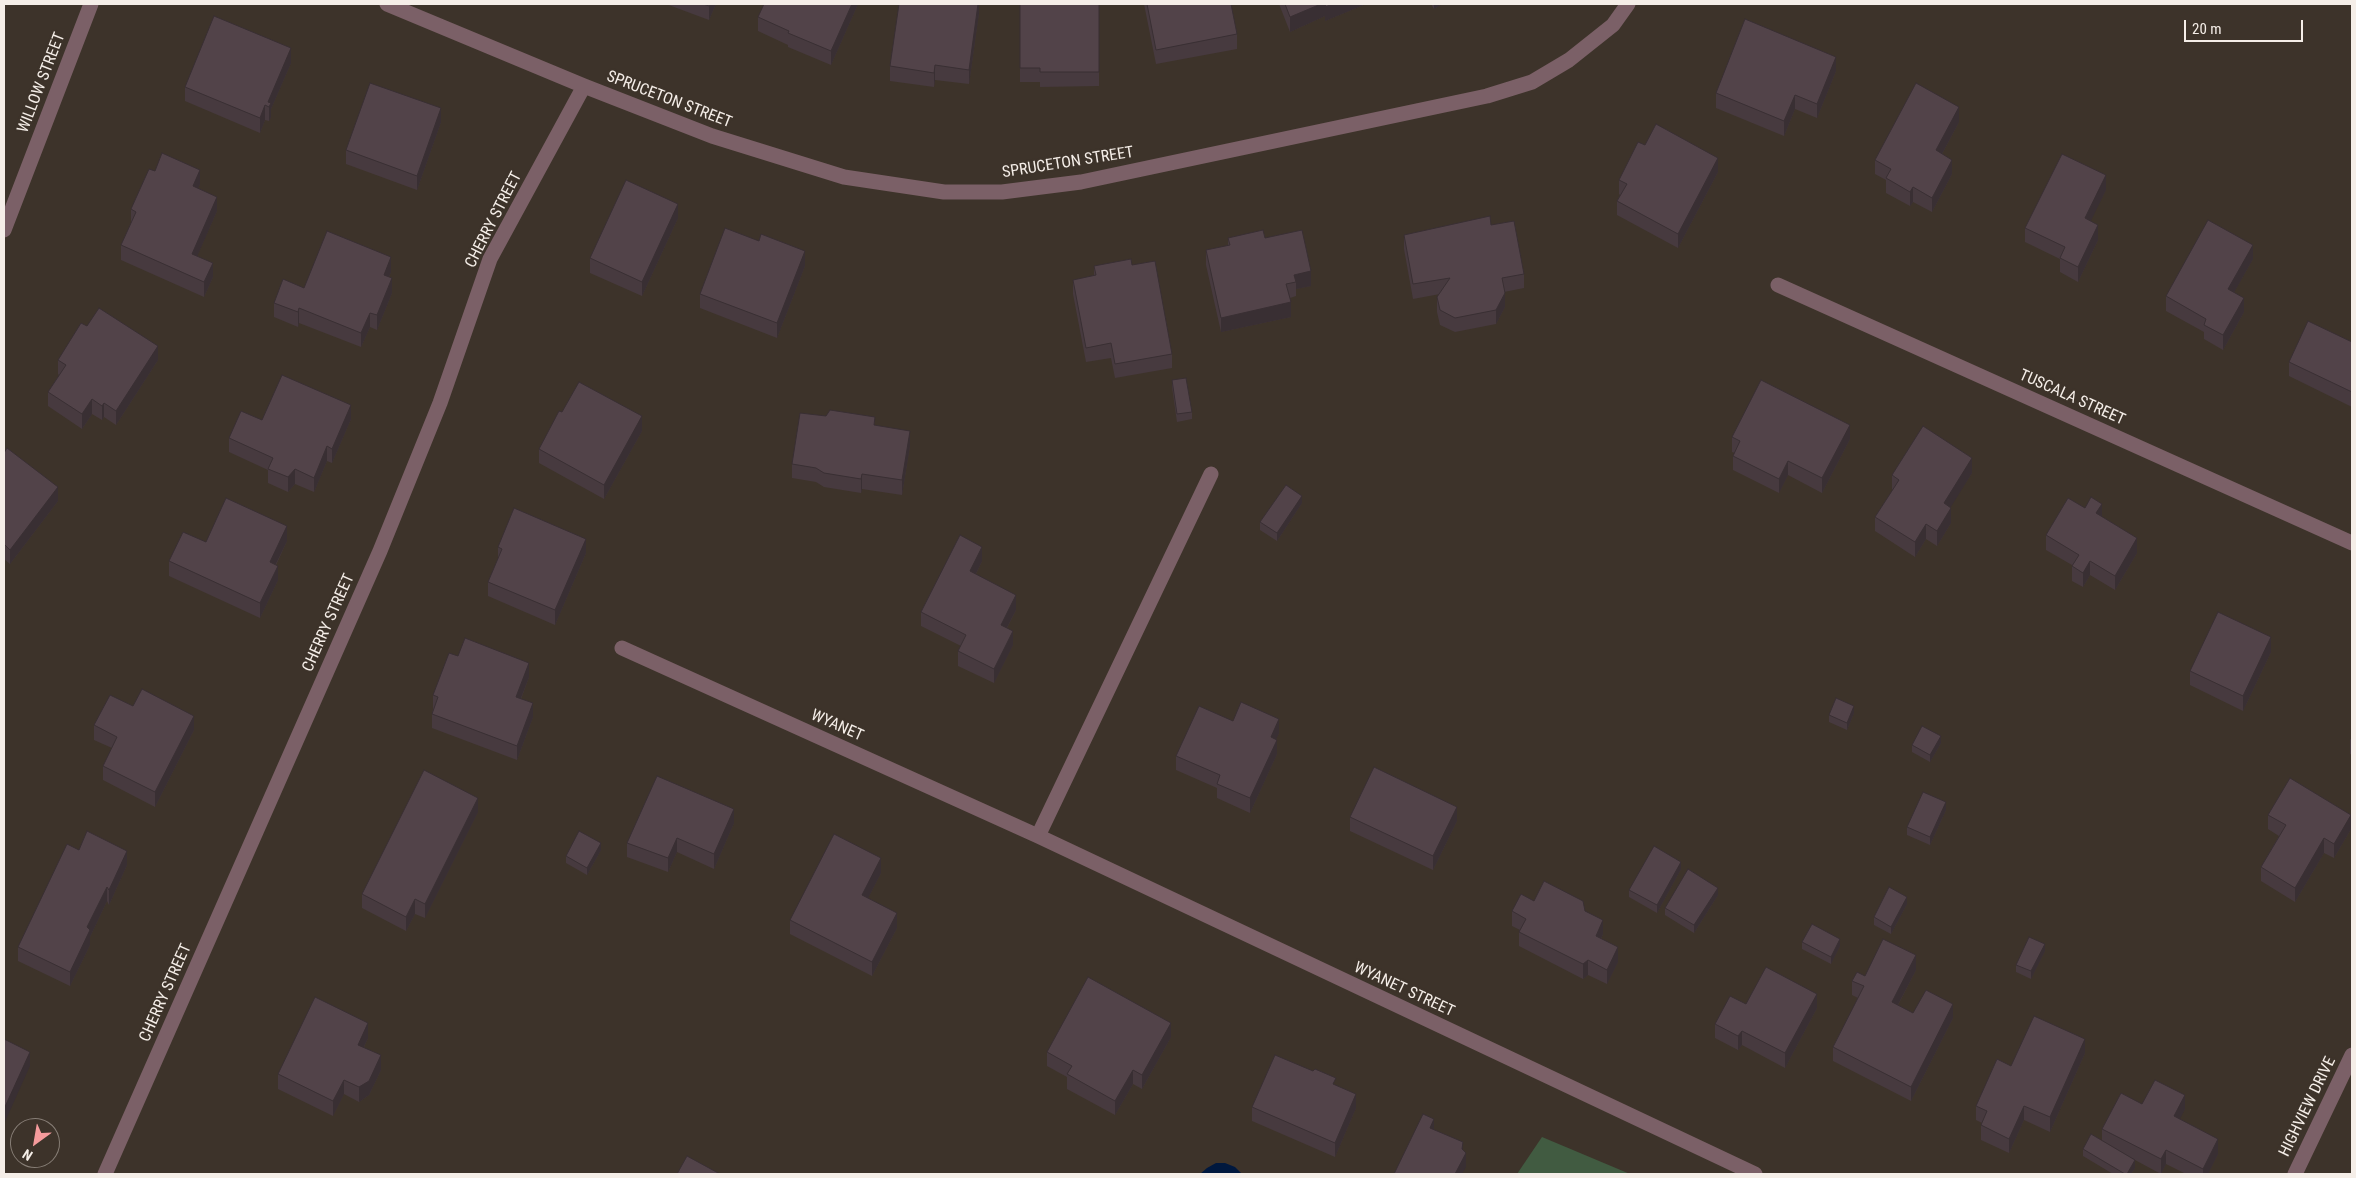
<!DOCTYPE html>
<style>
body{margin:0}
#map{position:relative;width:2356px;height:1178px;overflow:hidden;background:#3d332a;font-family:"Roboto Condensed",sans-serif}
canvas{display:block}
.frame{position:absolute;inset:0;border:5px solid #f5eee8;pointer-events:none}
.north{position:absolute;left:10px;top:1118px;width:50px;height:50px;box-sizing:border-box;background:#3d332a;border:1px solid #877e76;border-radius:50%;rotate:212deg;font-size:14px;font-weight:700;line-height:20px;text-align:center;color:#f5eee8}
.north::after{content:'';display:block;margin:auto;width:18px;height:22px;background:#f59b9c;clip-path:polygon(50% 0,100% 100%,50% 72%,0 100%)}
.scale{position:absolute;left:2184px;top:20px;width:119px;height:22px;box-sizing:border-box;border:2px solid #f5eee8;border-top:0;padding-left:6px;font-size:15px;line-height:18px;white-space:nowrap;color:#f5eee8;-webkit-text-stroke:4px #3d332a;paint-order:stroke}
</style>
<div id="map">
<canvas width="2356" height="1178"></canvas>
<div class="frame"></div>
<div class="north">N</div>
<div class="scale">20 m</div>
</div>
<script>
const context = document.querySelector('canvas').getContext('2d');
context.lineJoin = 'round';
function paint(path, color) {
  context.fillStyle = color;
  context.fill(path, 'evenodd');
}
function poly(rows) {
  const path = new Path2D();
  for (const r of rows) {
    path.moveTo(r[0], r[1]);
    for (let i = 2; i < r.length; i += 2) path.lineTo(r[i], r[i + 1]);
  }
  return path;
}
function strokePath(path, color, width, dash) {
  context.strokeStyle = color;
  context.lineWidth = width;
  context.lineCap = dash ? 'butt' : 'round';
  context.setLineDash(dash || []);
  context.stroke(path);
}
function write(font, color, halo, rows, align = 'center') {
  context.font = font + ' "Roboto Condensed",sans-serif';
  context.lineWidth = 4.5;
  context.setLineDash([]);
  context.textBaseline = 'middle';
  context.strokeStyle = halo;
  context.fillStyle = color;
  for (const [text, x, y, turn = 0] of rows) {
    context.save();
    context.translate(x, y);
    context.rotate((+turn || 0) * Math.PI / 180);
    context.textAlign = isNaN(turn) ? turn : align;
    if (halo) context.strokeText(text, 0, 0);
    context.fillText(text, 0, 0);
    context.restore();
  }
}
paint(poly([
 [1542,1137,1630,1174,1517,1174]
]), '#415b41');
paint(poly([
 [1216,1163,1225,1163,1235,1167,1242,1174,1200,1174,1207,1168]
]), '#00183e');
strokePath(poly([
 [387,4,584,86,712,136,844,177,944,192,1002,192,1081,182,1487,96,1532,82,1569,60,1613,25,1628,4],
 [4,230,91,4],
 [1778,285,2352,543],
 [622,648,1038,836,1755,1174],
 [1038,836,1211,474],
 [105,1174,380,551,440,403,490,259,584,86],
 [2295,1174,2352,1055]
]), '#7b6067', 15);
paint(poly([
 [666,4,716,4,709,20],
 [858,4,831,65,788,47,788,45,758,31,758,17],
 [979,4,979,13,969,84,935,80,934,87,890,81,890,66],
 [1020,4,1099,4,1099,86,1040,87,1040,82,1020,82],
 [1144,4,1231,4,1237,34,1237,49,1156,64],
 [1279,4,1366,4,1325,21,1325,16,1290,32],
 [1431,4,1442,4,1434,9],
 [291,63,271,109,271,117,269,121,265,120,260,133,185,101,185,87],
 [1836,71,1817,118,1795,109,1784,136,1716,108,1716,93],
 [441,122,417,190,346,164,346,150],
 [1959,122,1942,154,1952,174,1932,212,1913,202,1910,206,1886,193,1886,180,1875,174,1875,160],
 [1645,145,1718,172,1678,248,1617,215,1617,201,1620,195,1619,194,1619,180],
 [155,171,200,184,198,188,217,211,197,256,213,277,204,297,121,260,121,245,131,223,131,209],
 [2106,190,2090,221,2098,240,2078,282,2060,272,2060,259,2025,242,2025,228],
 [678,218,642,296,590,273,590,258],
 [1491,225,1524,274,1524,288,1504,292,1505,307,1496,324,1455,332,1440,325,1437,312,1437,297,1440,294,1413,299,1404,249,1404,235],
 [1228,238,1265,238,1311,286,1296,289,1296,296,1290,298,1291,317,1221,332,1206,265,1206,250,1228,246],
 [2253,259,2234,292,2244,312,2223,350,2204,339,2204,332,2166,311,2166,296],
 [1132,265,1172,354,1172,368,1115,378,1111,358,1086,362,1073,294,1073,280,1094,276,1094,266],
 [805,266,777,338,700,308,700,294],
 [391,272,389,277,392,293,377,330,370,327,361,347,299,323,298,327,274,317,274,303],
 [87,326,158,360,116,425,104,417,102,420,92,414,82,429,48,406,48,392,59,375,58,374,58,360],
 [2352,342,2352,407,2289,376,2289,362],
 [1172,380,1192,412,1192,419,1177,422,1172,387],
 [562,412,642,431,604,499,539,463,539,449],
 [351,419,332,463,327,461,314,492,295,484,288,492,268,483,268,470,229,452,229,438,262,420],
 [875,425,910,446,902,495,862,489,861,493,824,487,816,482,792,478,792,464],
 [1732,437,1850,439,1822,493,1788,475,1779,493,1733,470,1733,456,1735,453,1732,452],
 [4,453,58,501,10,564,4,559],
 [1972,473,1950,507,1951,523,1937,546,1926,539,1915,557,1875,531,1875,517,1893,490,1892,489,1892,475],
 [1302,503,1277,541,1260,530,1260,522],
 [2085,508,2102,517,2137,553,2115,590,2090,575,2083,587,2072,581,2072,565,2046,550,2046,535],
 [287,541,276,565,278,580,260,618,169,576,169,561,206,542],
 [498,547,586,553,555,625,488,596,488,582,498,559],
 [982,561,976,574,1016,610,1007,628,1013,645,994,683,958,666,958,651,961,646,921,626,921,612],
 [2271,652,2243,711,2190,685,2190,671],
 [458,656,529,677,521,699,533,717,517,760,432,728,432,714,433,709,433,695],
 [133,706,194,730,155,807,103,780,103,766,112,748,94,740,94,725],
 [1854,713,1847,730,1829,722,1829,715],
 [1233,721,1279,733,1276,739,1277,754,1250,813,1217,798,1217,788,1176,770,1176,756],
 [2352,722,2352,755,2350,754,2350,740,2352,737],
 [1941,743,1930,762,1912,752,1912,745],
 [1946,810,1930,845,1907,835,1907,827],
 [478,812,425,918,415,914,406,931,362,908,362,894],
 [2268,815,2351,829,2334,858,2324,853,2295,902,2261,881,2261,867,2279,836,2268,829],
 [1350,817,1457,821,1433,870,1350,831],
 [734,823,714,869,677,852,668,872,627,857,627,843],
 [79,850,127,865,109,905,107,901,90,937,90,945,70,986,18,961,18,947],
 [601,850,587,875,566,863,566,856],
 [1681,869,1657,913,1629,897,1629,890],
 [881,873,868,898,897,928,872,976,790,934,790,920],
 [1718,895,1694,933,1665,915,1665,908],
 [1534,901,1585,911,1603,934,1601,939,1618,962,1607,984,1588,975,1583,979,1519,946,1519,932,1520,930,1512,926,1512,911],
 [1907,904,1891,934,1874,925,1874,917],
 [1802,942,1840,946,1831,964,1802,949],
 [2045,951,2031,979,2016,972,2016,965],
 [1916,970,1898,1005,1913,1013,1953,1018,1911,1101,1833,1061,1833,1047,1858,998,1852,995,1852,981,1865,976],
 [1746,1004,1817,1008,1785,1068,1742,1045,1738,1050,1715,1038,1715,1024],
 [1171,1037,1142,1089,1133,1084,1115,1115,1067,1089,1067,1077,1047,1066,1047,1052],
 [368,1038,364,1047,381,1070,369,1095,359,1102,344,1094,333,1116,278,1089,278,1074],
 [2085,1053,2050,1132,2024,1120,2009,1153,1981,1140,1981,1125,1982,1123,1976,1120,1976,1106,2011,1066],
 [1336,1085,1356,1108,1335,1157,1252,1121,1252,1107],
 [2142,1104,2185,1109,2179,1119,2218,1154,2208,1174,2186,1174,2166,1164,2161,1174,2135,1160,2135,1168,2131,1174,2113,1174,2083,1156,2083,1149,2102,1140,2102,1129]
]), '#473a3f');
paint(poly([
 [710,4,716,4,709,20,709,6],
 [852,4,858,4,831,65,831,51],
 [978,4,979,4,979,13,969,84,969,70],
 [1321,4,1366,4,1325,21,1325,16,1290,32,1290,17],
 [1434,4,1442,4,1434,9],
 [291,48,291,63,271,109,271,117,269,121,269,107,268,102],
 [1836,57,1836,71,1817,118,1817,104],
 [935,65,935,80,934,87,934,73],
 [1795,95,1795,109,1784,136,1784,121],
 [265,105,265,120,260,133,260,118],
 [1959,107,1959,122,1936,165,1936,150],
 [441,108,441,122,417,190,417,176],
 [1718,158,1718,172,1678,248,1678,234],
 [1952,160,1952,174,1932,212,1932,198],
 [200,170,200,184,193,200,193,186],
 [2106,175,2106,190,2085,233,2085,218],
 [1913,187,1913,202,1910,206,1910,192],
 [217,197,217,211,192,268,192,254],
 [678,204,678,218,642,296,642,282],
 [2098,225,2098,240,2078,282,2078,267],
 [2253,245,2253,259,2228,303,2228,289],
 [805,251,805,266,777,338,777,323],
 [391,257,391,272,384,289,384,275],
 [213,263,213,277,204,297,204,282],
 [1311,271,1311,286,1296,289,1296,282,1294,275],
 [392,278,392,293,377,330,377,315],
 [1505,293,1505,307,1496,324,1496,310],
 [2244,298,2244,312,2223,350,2223,335],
 [1291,302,1291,317,1221,332,1221,318],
 [299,308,299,323,298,327,298,312],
 [370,313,370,327,361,347,361,333],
 [158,346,158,360,116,425,116,411],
 [92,399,92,414,82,429,82,414],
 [104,403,104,417,102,420,102,406],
 [351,405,351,419,332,463,332,449],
 [642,416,642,431,604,499,604,485],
 [1850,425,1850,439,1822,493,1822,478],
 [910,431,910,446,902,495,902,480],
 [327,446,327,461,314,492,314,478],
 [1972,458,1972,473,1944,518,1944,503],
 [1788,461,1788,475,1779,493,1779,479],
 [295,469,295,484,288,492,288,477],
 [862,474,862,489,861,493,861,479],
 [58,487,58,501,10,564,10,550],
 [1302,496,1302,503,1277,541,1277,533],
 [2102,504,2102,518,2096,513],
 [1951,508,1951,523,1937,546,1937,531],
 [1926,524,1926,539,1915,557,1915,542],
 [287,526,287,541,270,576,270,562],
 [2137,538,2137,553,2115,590,2115,576],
 [586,539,586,553,555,625,555,610],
 [982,547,982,561,970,586,970,571],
 [2090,561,2090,575,2083,587,2083,573],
 [278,566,278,580,260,618,260,603],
 [1016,595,1016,610,1001,639,1001,625],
 [1013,631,1013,645,994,683,994,669],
 [2271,637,2271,652,2243,711,2243,696],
 [529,663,529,677,516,711,516,697],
 [533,703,533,717,517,760,517,746],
 [1854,706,1854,713,1847,730,1847,723],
 [194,716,194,730,155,807,155,792],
 [1279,719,1279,733,1271,751,1271,737],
 [1941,736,1941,743,1930,762,1930,755],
 [1277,740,1277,754,1250,813,1250,798],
 [478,798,478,812,425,918,425,904],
 [1946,802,1946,810,1930,845,1930,837],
 [1457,807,1457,821,1433,870,1433,856],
 [734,809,734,823,714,869,714,854],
 [2351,815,2351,829,2334,858,2334,844],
 [677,838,677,852,668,872,668,858],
 [2324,838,2324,853,2295,902,2295,888],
 [601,843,601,850,587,875,587,868],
 [127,851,127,865,109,905,109,890],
 [881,858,881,873,862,910,862,895],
 [1681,862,1681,869,1657,913,1657,905],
 [107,887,107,901,90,937,90,945,70,986,70,972,87,927],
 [1718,888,1718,895,1694,933,1694,925],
 [1907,897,1907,904,1891,934,1891,927],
 [415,899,415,914,406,931,406,917],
 [897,913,897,928,872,976,872,962],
 [1603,920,1603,934,1596,950,1596,936],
 [1840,939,1840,946,1831,964,1831,957],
 [2045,944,2045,951,2031,979,2031,971],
 [1618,947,1618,962,1607,984,1607,970],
 [1916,955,1916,970,1892,1016,1892,1002],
 [1588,960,1588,975,1583,979,1583,964],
 [1817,994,1817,1008,1785,1068,1785,1053],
 [1953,1004,1953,1018,1911,1101,1911,1087],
 [368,1023,368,1038,358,1059,358,1045],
 [1171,1023,1171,1037,1142,1089,1142,1075],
 [1742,1031,1742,1045,1738,1050,1738,1036],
 [2085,1039,2085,1053,2050,1132,2050,1117],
 [30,1052,30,1066,4,1124,4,1109],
 [381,1055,381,1070,369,1095,359,1102,359,1087],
 [1133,1070,1133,1084,1115,1115,1115,1101],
 [344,1080,344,1094,333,1116,333,1101],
 [1356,1094,1356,1108,1335,1157,1335,1143],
 [2185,1095,2185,1109,2174,1131,2174,1116],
 [2024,1106,2024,1120,2009,1153,2009,1139],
 [1434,1119,1434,1134,1430,1128],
 [2218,1139,2218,1154,2208,1174,2203,1174,2203,1169],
 [1463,1142,1463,1157,1466,1153,1466,1167,1462,1174,1455,1174,1462,1149],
 [2166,1150,2166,1164,2161,1174,2161,1159],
 [2135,1160,2135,1168,2131,1174,2127,1174]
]), '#392f33');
const building = poly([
 [703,4,710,4,709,6,703,4],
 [764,4,852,4,831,51,788,33,789,31,758,17,764,4],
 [899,4,978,4,969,70,935,65,934,73,890,66,899,4],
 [1020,4,1099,4,1099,72,1040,72,1040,68,1020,68,1020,4],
 [1147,4,1231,4,1237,34,1156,50,1147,4],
 [1285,4,1321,4,1290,17,1285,4],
 [1326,4,1333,4,1325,7,1326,4],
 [214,16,291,48,268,102,271,103,269,107,265,105,260,118,185,87,214,16],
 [1745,19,1836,57,1817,104,1795,95,1784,121,1716,93,1745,19],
 [370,83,441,108,417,176,346,150,370,83],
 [1916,83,1959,107,1936,150,1952,160,1932,198,1913,187,1910,192,1886,178,1891,169,1875,160,1916,83],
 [1656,124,1718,158,1678,234,1617,201,1627,184,1619,180,1638,142,1645,145,1656,124],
 [162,153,200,170,193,186,217,197,192,254,213,263,204,282,121,245,136,212,131,209,149,169,155,171,162,153],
 [2062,154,2106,175,2085,218,2098,225,2078,267,2060,258,2065,247,2025,228,2062,154],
 [626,180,678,204,642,282,590,258,626,180],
 [1490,216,1491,225,1514,221,1524,274,1502,278,1505,293,1496,310,1455,318,1440,310,1437,297,1450,278,1413,284,1404,235,1490,216],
 [2208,220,2253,245,2228,289,2244,298,2223,335,2204,325,2206,319,2166,296,2208,220],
 [725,228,759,241,761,234,805,251,777,323,700,294,725,228],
 [1263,230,1265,238,1302,230,1311,271,1294,275,1296,282,1286,284,1291,302,1221,318,1206,250,1230,245,1228,238,1263,230],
 [327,231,391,257,384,275,392,278,377,315,370,313,361,333,299,308,298,312,274,303,283,279,304,288,327,231],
 [1131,259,1132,265,1155,261,1172,354,1115,364,1111,343,1086,348,1073,280,1096,275,1094,266,1131,259],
 [99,308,158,346,116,411,104,403,102,406,92,399,82,414,48,392,66,365,58,360,81,323,87,326,99,308],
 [2308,321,2352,342,2352,392,2289,362,2308,321],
 [282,375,351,405,332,449,327,446,314,478,295,469,288,477,268,469,273,458,229,438,241,411,262,420,282,375],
 [1186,378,1192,412,1177,414,1172,380,1186,378],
 [1761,380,1850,425,1822,478,1788,461,1779,479,1733,456,1740,441,1732,437,1761,380],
 [579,382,642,416,604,485,539,449,559,411,562,412,579,382],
 [830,410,875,417,874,425,910,431,902,480,862,474,861,479,824,473,816,468,792,464,800,413,826,416,830,410],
 [1923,426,1972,458,1944,503,1951,508,1937,531,1926,524,1915,542,1875,517,1899,480,1892,475,1923,426],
 [7,448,58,487,10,550,4,544,4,453,7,448],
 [1286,485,1302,496,1277,533,1260,522,1286,485],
 [2091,497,2102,504,2096,513,2137,538,2115,576,2090,561,2083,573,2072,566,2079,555,2046,535,2068,498,2085,508,2091,497],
 [226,498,287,526,270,562,278,566,260,603,169,561,183,532,206,542,226,498],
 [514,508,586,539,555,610,488,582,502,549,498,547,514,508],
 [960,535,982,547,970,571,1016,595,1001,625,1013,631,994,669,958,651,966,635,921,612,960,535],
 [2218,612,2271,637,2243,696,2190,671,2218,612],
 [465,638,529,663,516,697,533,703,517,746,432,714,438,697,433,695,449,653,458,656,465,638],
 [142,689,194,716,155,792,103,766,117,737,94,725,110,695,133,706,142,689],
 [1836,698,1854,706,1847,723,1829,715,1836,698],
 [1241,702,1279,719,1271,737,1277,740,1250,798,1217,784,1220,775,1176,756,1199,706,1233,721,1241,702],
 [1922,726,1941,736,1930,755,1912,745,1922,726],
 [1374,767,1457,807,1433,856,1350,817,1374,767],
 [424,770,478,798,425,904,415,899,406,917,362,894,424,770],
 [657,776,734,809,714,854,677,838,668,858,627,843,657,776],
 [2290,778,2351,815,2334,844,2324,838,2295,888,2261,867,2286,825,2268,815,2290,778],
 [1923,792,1946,802,1930,837,1907,827,1923,792],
 [87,831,127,851,109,890,107,887,87,927,90,930,70,972,18,947,67,844,79,850,87,831],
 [579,831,601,843,587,868,566,856,579,831],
 [834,834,881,858,862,895,897,913,872,962,790,920,834,834],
 [1654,846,1681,862,1657,905,1629,890,1654,846],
 [1688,869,1718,888,1694,925,1665,908,1688,869],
 [1544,881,1583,901,1585,911,1603,920,1596,936,1618,947,1607,970,1588,960,1583,964,1519,932,1526,919,1512,911,1521,894,1534,901,1544,881],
 [1889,887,1907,897,1891,927,1874,917,1889,887],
 [1812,924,1840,939,1831,957,1802,942,1812,924],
 [2029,937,2045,944,2031,971,2016,965,2029,937],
 [1883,939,1916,955,1892,1002,1913,1013,1926,990,1953,1004,1911,1087,1833,1047,1864,986,1852,981,1857,972,1865,976,1883,939],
 [1766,967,1817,994,1785,1053,1742,1031,1738,1036,1715,1024,1730,996,1746,1004,1766,967],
 [1088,977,1171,1023,1142,1075,1133,1070,1115,1101,1067,1074,1072,1066,1047,1052,1088,977],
 [315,997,368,1023,358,1045,381,1055,369,1081,359,1087,344,1080,333,1101,278,1074,315,997],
 [2034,1016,2085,1039,2050,1117,2024,1106,2009,1139,1981,1125,1987,1111,1976,1106,1997,1059,2011,1066,2034,1016],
 [4,1039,30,1052,4,1109,4,1039],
 [1275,1055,1313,1071,1315,1069,1336,1078,1333,1084,1356,1094,1335,1143,1252,1107,1275,1055],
 [2155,1080,2185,1095,2174,1116,2218,1139,2203,1169,2166,1150,2161,1159,2102,1129,2121,1093,2142,1104,2155,1080],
 [1423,1114,1434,1119,1430,1128,1463,1142,1462,1149,1466,1153,1455,1174,1394,1174,1423,1114],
 [2091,1134,2135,1160,2127,1174,2125,1174,2083,1149,2091,1134],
 [687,1156,720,1174,677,1174,687,1156]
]);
paint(building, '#524349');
strokePath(building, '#392f33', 1);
write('16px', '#f5eee8', '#3d332a', [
 ["WILLOW STREET",42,83,-69],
 ["SPRUCETON STREET",669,100,21],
 ["SPRUCETON STREET",1068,163,-9],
 ["CHERRY STREET",494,220,-63],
 ["TUSCALA STREET",2072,398,24],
 ["CHERRY STREET",329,623,-66],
 ["WYANET",837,726,24],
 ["WYANET STREET",1404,990,25],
 ["CHERRY STREET",166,993,-66],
 ["HIGHVIEW DRIVE",2308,1107,-64]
]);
</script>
